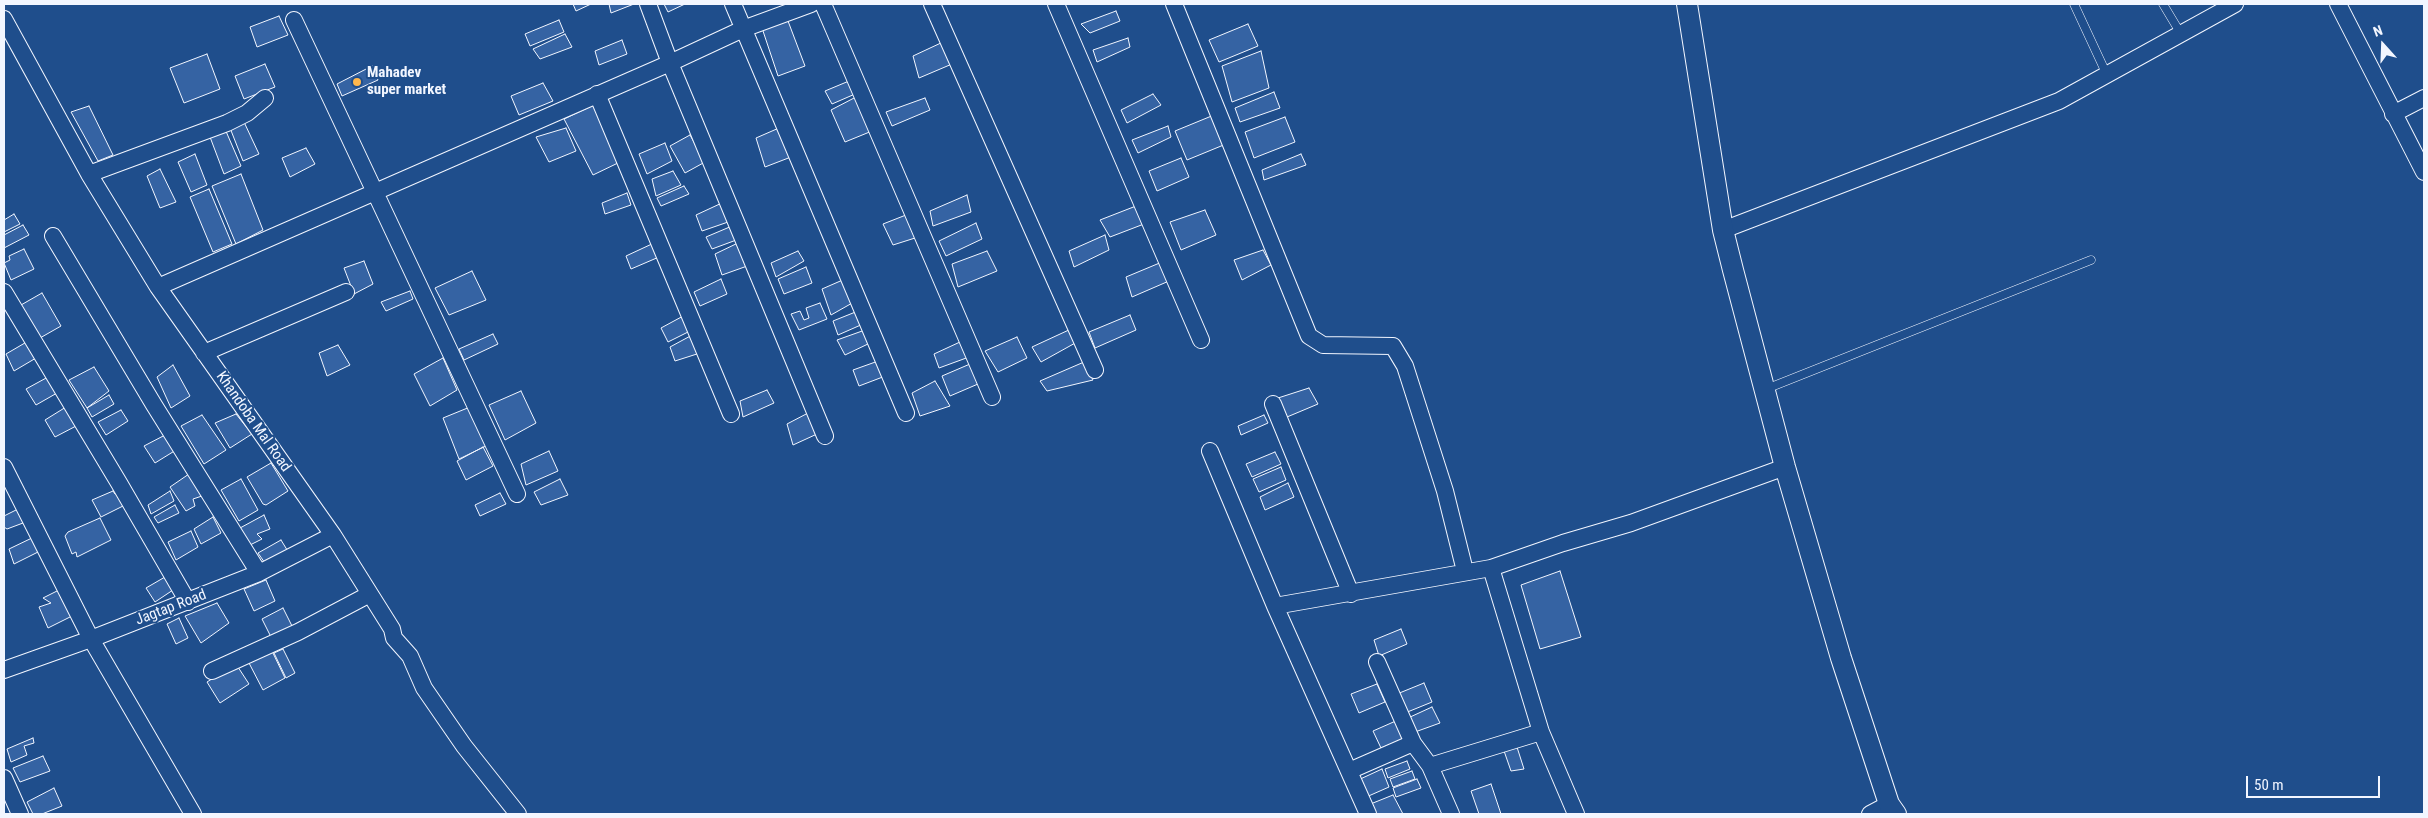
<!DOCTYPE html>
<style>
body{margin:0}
#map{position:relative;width:2428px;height:818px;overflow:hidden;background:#1f4e8c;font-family:"Roboto Condensed",sans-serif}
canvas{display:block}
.frame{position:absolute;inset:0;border:5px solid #f2f6ff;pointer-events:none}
.north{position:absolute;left:2358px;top:20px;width:50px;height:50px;-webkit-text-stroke:4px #1f4e8c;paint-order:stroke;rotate:340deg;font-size:14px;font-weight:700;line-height:20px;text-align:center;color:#f2f6ff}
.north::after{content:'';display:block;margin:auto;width:18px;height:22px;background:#f2f6ff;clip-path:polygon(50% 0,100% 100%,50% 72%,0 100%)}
.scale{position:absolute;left:2246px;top:776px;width:134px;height:22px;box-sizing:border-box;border:2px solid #f2f6ff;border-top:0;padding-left:6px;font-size:15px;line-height:18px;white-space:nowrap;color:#f2f6ff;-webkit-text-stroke:4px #1f4e8c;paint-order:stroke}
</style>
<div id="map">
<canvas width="2428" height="818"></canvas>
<div class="frame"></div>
<div class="north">N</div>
<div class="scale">50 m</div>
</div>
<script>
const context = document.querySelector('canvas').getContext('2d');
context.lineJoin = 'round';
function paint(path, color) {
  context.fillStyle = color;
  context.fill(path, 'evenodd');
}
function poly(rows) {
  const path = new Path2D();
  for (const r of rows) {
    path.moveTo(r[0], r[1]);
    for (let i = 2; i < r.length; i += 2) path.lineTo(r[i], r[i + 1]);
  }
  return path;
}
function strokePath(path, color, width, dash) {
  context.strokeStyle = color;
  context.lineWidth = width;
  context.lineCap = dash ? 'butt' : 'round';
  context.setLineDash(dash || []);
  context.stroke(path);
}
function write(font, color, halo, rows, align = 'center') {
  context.font = font + ' "Roboto Condensed",sans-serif';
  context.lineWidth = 4;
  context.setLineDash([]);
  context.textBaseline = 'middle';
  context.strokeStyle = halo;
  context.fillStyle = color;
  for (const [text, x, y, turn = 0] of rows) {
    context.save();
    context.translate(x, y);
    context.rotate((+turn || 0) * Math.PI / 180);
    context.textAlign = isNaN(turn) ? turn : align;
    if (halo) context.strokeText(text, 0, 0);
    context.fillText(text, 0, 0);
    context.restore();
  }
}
const building = poly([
 [573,4,591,4,576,11,573,4],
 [609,4,634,4,611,13,609,4],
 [664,4,685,4,668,12,664,4],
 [1116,11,1120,21,1090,33,1081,24,1116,11],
 [279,16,288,35,257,47,250,27,279,16],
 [559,20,564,32,530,46,525,34,559,20],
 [788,21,805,66,778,76,762,28,788,21],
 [1248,24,1258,46,1219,62,1209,40,1248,24],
 [565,34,572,47,540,59,533,49,565,34],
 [1128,38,1130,47,1097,62,1093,50,1128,38],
 [622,40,627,54,599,65,595,51,622,40],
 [943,42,952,64,919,78,913,56,943,42],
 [1261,51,1269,88,1232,102,1222,66,1261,51],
 [207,54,220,89,184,103,170,68,207,54],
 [265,64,275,87,244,99,235,76,265,64],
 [372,66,378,80,342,96,337,84,372,66],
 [849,81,855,94,832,104,825,91,849,81],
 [543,83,553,101,519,115,511,96,543,83],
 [1274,92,1280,108,1240,122,1235,108,1274,92],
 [1153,94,1161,105,1127,123,1121,110,1153,94],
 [856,97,872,131,845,142,831,110,856,97],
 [925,98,930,110,892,126,886,112,925,98],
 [596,104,620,162,593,175,564,119,596,104],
 [89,106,113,155,98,161,71,112,89,106],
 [1214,115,1226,144,1187,160,1175,131,1214,115],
 [1285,117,1295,142,1254,158,1245,132,1285,117],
 [244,122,259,154,243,161,230,128,244,122],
 [1168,126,1171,137,1138,153,1132,140,1168,126],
 [566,128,576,151,549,162,536,137,566,128],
 [779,128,791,157,765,167,756,138,779,128],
 [225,129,241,166,224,174,210,137,225,129],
 [690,135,705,162,685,173,670,146,690,135],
 [665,143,672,161,647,174,639,154,665,143],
 [306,148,315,164,290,177,282,158,306,148],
 [195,154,207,185,191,192,178,162,195,154],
 [1301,154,1306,165,1264,180,1262,170,1301,154],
 [1181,158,1189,177,1157,191,1149,171,1181,158],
 [160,169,176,202,160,208,147,176,160,169],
 [673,171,681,185,656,196,652,179,673,171],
 [241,174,263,230,236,244,212,186,241,174],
 [684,186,689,194,661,206,657,198,684,186],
 [209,189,232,244,213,252,190,197,209,189],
 [627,193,631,205,605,214,602,203,627,193],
 [967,195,971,212,933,226,930,211,967,195],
 [724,202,731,221,702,231,696,215,724,202],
 [1136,206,1144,224,1110,237,1100,220,1136,206],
 [1205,210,1216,235,1181,250,1170,222,1205,210],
 [14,214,20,224,4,232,4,220,14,214],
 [906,215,915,238,893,245,883,224,906,215],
 [976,223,982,239,946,256,939,241,976,223],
 [23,225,29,235,4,248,4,235,23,225],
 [732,226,739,239,712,249,706,237,732,226],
 [1105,235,1109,250,1074,267,1069,251,1105,235],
 [740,242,750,265,722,275,715,254,740,242],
 [654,243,659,257,631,269,626,256,654,243],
 [24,249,34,269,11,280,4,263,10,260,9,256,24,249],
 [1263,250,1271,265,1242,280,1234,260,1263,250],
 [798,251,804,261,776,277,771,263,798,251],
 [987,251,997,271,958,287,952,264,987,251],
 [364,261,373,284,354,294,344,268,364,261],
 [1162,262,1169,281,1132,297,1126,277,1162,262],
 [806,267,812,283,784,294,778,279,806,267],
 [472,271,486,300,449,315,435,288,472,271],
 [721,279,727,294,700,306,694,292,721,279],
 [845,279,854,302,831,315,822,289,845,279],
 [410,291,413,299,386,311,381,302,410,291],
 [42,293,61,326,40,338,21,305,42,293],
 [820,303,827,319,799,330,791,314,800,311,804,320,809,318,806,308,820,303],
 [858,311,863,324,838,335,833,321,858,311],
 [685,315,688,332,668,342,661,328,685,315],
 [1130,315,1136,330,1095,348,1089,332,1130,315],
 [1071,329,1077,342,1041,362,1032,347,1071,329],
 [865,330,870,343,845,355,837,340,865,330],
 [493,334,498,344,464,360,459,349,493,334],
 [694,334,700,353,675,361,670,347,694,334],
 [1017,337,1027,358,998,372,985,351,1017,337],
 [30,340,36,358,14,371,6,354,30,340],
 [960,342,969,357,939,368,934,354,960,342],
 [338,345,350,365,327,376,319,353,338,345],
 [443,358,457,390,430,406,414,374,443,358],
 [881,360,888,375,859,386,853,370,881,360],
 [1084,362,1093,380,1047,391,1040,381,1084,362],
 [970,364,978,384,950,396,942,376,970,364],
 [173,365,190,396,171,408,157,377,173,365],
 [94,367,109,391,87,408,69,380,94,367],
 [48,377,57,393,36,405,26,389,48,377],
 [935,381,950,406,920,416,912,393,935,381],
 [1309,388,1318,404,1287,417,1278,398,1309,388],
 [767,390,774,403,743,417,740,401,767,390],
 [521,391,536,423,505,440,489,405,521,391],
 [109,395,114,404,92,417,87,408,109,395],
 [66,407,78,425,55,437,45,420,66,407],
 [470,407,488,445,459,459,443,418,470,407],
 [121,410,128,421,106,435,98,422,121,410],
 [810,412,817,434,793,445,787,424,810,412],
 [236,414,252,434,230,448,215,423,236,414],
 [202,415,226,450,204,464,181,426,202,415],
 [1264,415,1268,423,1241,435,1238,426,1264,415],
 [167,434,176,450,155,463,144,446,167,434],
 [483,447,493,466,466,480,457,461,483,447],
 [549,451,558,471,526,485,521,464,549,451],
 [1275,452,1281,464,1252,477,1246,464,1275,452],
 [271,463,288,491,266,505,263,504,247,477,271,463],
 [1281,467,1286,480,1259,492,1253,479,1281,467],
 [189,474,202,496,193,499,195,506,186,511,170,487,189,474],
 [241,479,258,510,239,521,221,490,241,479],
 [560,479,568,495,541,505,534,492,560,479],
 [1288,483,1294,497,1265,510,1260,497,1288,483],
 [113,491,115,494,119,493,125,505,101,517,92,500,113,491],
 [170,491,174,501,151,514,148,505,170,491],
 [500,493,506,504,480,516,475,505,500,493],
 [175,505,179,513,158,523,154,517,175,505],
 [18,509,23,523,7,529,4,527,4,516,18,509],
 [264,515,270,529,257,534,262,539,248,546,240,528,264,515],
 [213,517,221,533,201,544,194,529,213,517],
 [100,518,111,540,77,557,76,552,72,554,65,536,68,532,100,518],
 [191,531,198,547,176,560,168,542,191,531],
 [34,537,42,550,14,564,9,549,34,537],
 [281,540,289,553,267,566,258,553,281,540],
 [1560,571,1581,637,1540,649,1521,585,1560,571],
 [165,577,173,590,155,602,146,588,165,577],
 [266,580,275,601,254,611,244,589,266,580],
 [59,590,72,616,48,628,39,607,51,603,43,598,59,590],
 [217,603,229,623,201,643,185,616,217,603],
 [283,608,292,626,271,637,262,619,283,608],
 [179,618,188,638,176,644,167,624,179,618],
 [1401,629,1407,644,1379,656,1374,640,1401,629],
 [283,649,295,673,286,678,274,653,283,649],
 [272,651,285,678,263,690,249,663,272,651],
 [236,664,249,684,220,703,207,682,236,664],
 [1424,683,1432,702,1405,713,1397,694,1424,683],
 [1377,684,1385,702,1359,713,1351,694,1377,684],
 [1432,707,1440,723,1415,732,1408,718,1432,707],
 [1398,720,1406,738,1381,748,1373,731,1398,720],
 [33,738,34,743,24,746,27,755,11,762,7,749,33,738],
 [1516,744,1524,769,1511,771,1503,748,1516,744],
 [43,756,50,771,20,782,13,768,43,756],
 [1407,761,1410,769,1388,778,1385,769,1407,761],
 [1382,769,1389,787,1364,798,1356,781,1382,769],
 [1412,771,1415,779,1393,787,1390,779,1412,771],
 [1417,779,1421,788,1396,797,1393,788,1417,779],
 [1491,784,1501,814,1479,814,1471,791,1491,784],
 [54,788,62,806,42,814,33,814,27,802,54,788],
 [1393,795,1403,814,1371,814,1368,805,1393,795]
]);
paint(building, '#3563a3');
strokePath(building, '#f2f6ff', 1);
const service = poly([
 [2074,4,2107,75],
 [2163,4,2181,34],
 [1766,389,2091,260]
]);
const minor = poly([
 [648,4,670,63,825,436],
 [733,4,906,413],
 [823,4,992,397],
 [932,4,1095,370],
 [1056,4,1201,340],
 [1174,4,1309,336,1323,345,1393,346,1405,366,1445,491,1465,571],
 [2338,4,2424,172],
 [4,19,89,174,158,287,333,535,392,629,394,638,410,656,424,688,464,746,518,814],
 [294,20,517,494],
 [597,94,731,414],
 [2393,114,2424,98],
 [89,174,227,123,247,113,265,98],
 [1723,230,2059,101,2235,4],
 [53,236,154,405,259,573],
 [158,287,670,63,743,29,811,4],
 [4,292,119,483,188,602],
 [204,353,346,292],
 [1273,404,1351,594],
 [1210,451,1275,606,1368,814],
 [4,467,91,639,193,814],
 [1491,568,1541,732,1576,814],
 [1275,606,1491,568,1563,543,1631,523,1785,467],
 [1377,662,1413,743,1430,766,1451,814],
 [4,670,91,639,259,573,333,535],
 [212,671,298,632,370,594],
 [1430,766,1541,732],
 [1349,771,1413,743],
 [4,778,20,814],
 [1870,814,1889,804]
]);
const tertiary = poly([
 [1687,4,1723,230,1733,270,1785,467,1841,658,1889,804,1896,814]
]);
strokePath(service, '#f2f6ff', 9);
strokePath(minor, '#f2f6ff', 18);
strokePath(tertiary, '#f2f6ff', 22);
strokePath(service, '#1f4e8c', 8);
strokePath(minor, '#1f4e8c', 16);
strokePath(tertiary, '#1f4e8c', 20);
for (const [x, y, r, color] of [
 [357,82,5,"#ffb74d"]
]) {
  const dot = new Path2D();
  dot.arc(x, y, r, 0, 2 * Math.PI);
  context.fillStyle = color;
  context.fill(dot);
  strokePath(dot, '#1f4e8c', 2);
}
write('bold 15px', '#f2f6ff', '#1f4e8c', [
 ["Mahadev",367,73],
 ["super market",367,90]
], 'left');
write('15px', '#f2f6ff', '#1f4e8c', [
 ["Khandoba Mal Road",253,422,55],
 ["Jagtap Road",171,608,-21]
]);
</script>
